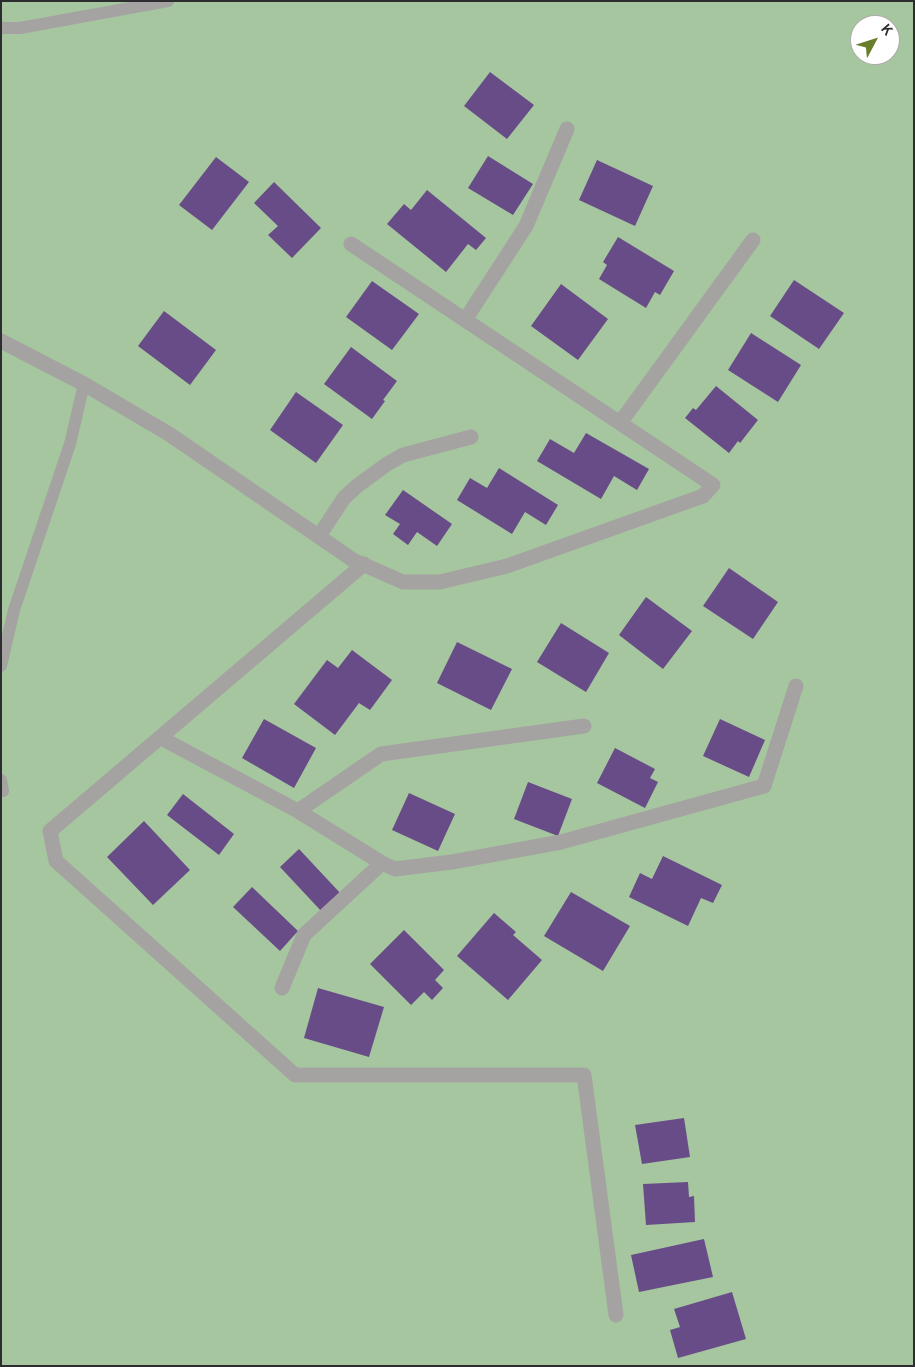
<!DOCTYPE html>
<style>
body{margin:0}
#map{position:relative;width:915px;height:1367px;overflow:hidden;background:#e0dee4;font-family:Overpass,sans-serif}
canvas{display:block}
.frame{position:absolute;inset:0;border:2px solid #2d2c2e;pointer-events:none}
.north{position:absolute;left:850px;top:15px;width:50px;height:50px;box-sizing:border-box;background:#fff;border:1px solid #ababab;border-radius:50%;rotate:50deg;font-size:14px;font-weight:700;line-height:20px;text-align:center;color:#2d2c2e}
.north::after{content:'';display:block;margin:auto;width:18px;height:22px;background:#697d2d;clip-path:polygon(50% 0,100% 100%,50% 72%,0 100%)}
</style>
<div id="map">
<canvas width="915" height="1367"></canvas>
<div class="frame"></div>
<div class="north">K</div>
</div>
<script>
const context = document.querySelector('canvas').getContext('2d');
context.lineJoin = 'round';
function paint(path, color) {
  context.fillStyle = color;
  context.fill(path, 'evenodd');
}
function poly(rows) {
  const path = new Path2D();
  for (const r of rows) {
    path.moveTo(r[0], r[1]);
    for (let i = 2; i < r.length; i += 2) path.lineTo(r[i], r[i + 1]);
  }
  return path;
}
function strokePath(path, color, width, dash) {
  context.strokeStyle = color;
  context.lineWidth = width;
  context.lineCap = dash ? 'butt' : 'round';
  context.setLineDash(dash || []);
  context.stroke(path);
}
paint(poly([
 [1,1,914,1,914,1366,1,1366],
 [860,25,890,25,890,55,860,55]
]), '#a6c69f');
paint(poly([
 [490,72,534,105,507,139,464,106],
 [488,156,533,184,513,215,468,188],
 [216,157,249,182,212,230,179,205],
 [597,160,653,186,635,226,579,200],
 [274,182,321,228,292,258,268,235,278,226,254,203],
 [427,190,486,238,476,250,468,244,446,272,387,224,404,204,411,210],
 [618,237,674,271,660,295,655,292,646,308,599,279,607,265,603,262],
 [794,280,844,313,819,349,770,316],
 [372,281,419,314,392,350,346,317],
 [561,284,608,319,578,360,531,326],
 [164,311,216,350,190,385,138,346],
 [751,333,801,365,778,402,728,370],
 [351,347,397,381,383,400,385,401,372,419,324,384],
 [716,386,758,420,740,443,738,441,729,453,685,418,693,408,696,410],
 [296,392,343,425,316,463,270,430],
 [586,433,649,469,637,490,614,476,601,499,537,461,550,439,574,453],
 [499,468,558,505,546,525,525,512,512,534,457,500,470,478,487,488],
 [403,490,452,524,437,546,417,532,408,545,393,534,400,524,385,515],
 [729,568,778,602,753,639,703,606],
 [646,597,692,631,663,669,619,635],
 [561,623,609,653,586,692,537,662],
 [457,642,512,669,491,710,437,683],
 [352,650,392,680,370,710,359,703,335,735,294,704,327,660,338,668],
 [264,719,316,748,294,788,242,758],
 [720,719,765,740,749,777,703,756],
 [615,748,655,769,650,778,658,782,645,808,597,783],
 [528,782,572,799,558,836,514,819],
 [409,793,455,814,438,851,392,830],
 [183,794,234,834,219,855,167,815],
 [144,821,190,870,153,905,107,857],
 [299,849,342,895,323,913,280,867],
 [663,856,722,885,713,903,701,898,688,926,629,897,640,873,652,879],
 [252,887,298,931,280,951,233,907],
 [571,892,630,926,603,971,544,936],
 [494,913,516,932,513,935,542,960,508,1000,457,956],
 [404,930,444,970,435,980,443,988,432,1000,424,992,411,1005,370,964],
 [318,988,384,1007,369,1057,304,1038],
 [684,1118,690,1157,642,1164,635,1125],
 [688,1182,689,1197,694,1196,695,1222,646,1225,643,1184],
 [704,1239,713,1277,639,1292,631,1255],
 [732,1292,746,1339,678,1358,670,1330,680,1327,674,1309]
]), '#684c87');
strokePath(poly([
 [1,28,20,28,168,1],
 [1,666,14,610,70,444,84,384],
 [1,780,3,791]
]), '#a4a3a1', 12);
strokePath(poly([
 [465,320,526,226,567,129],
 [1,341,84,384,169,434,353,560,403,582,440,582,507,566,703,496,713,485,351,244],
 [620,423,753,240],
 [319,536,344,498,357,486,387,464,403,455,471,437],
 [364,564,50,831,56,861,295,1075,584,1075,616,1315],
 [161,738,298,811,382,863,395,869,452,862,561,842,764,786,796,686],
 [298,811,381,754,584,726],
 [282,988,304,935,382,863]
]), '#a4a3a1', 15);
</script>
